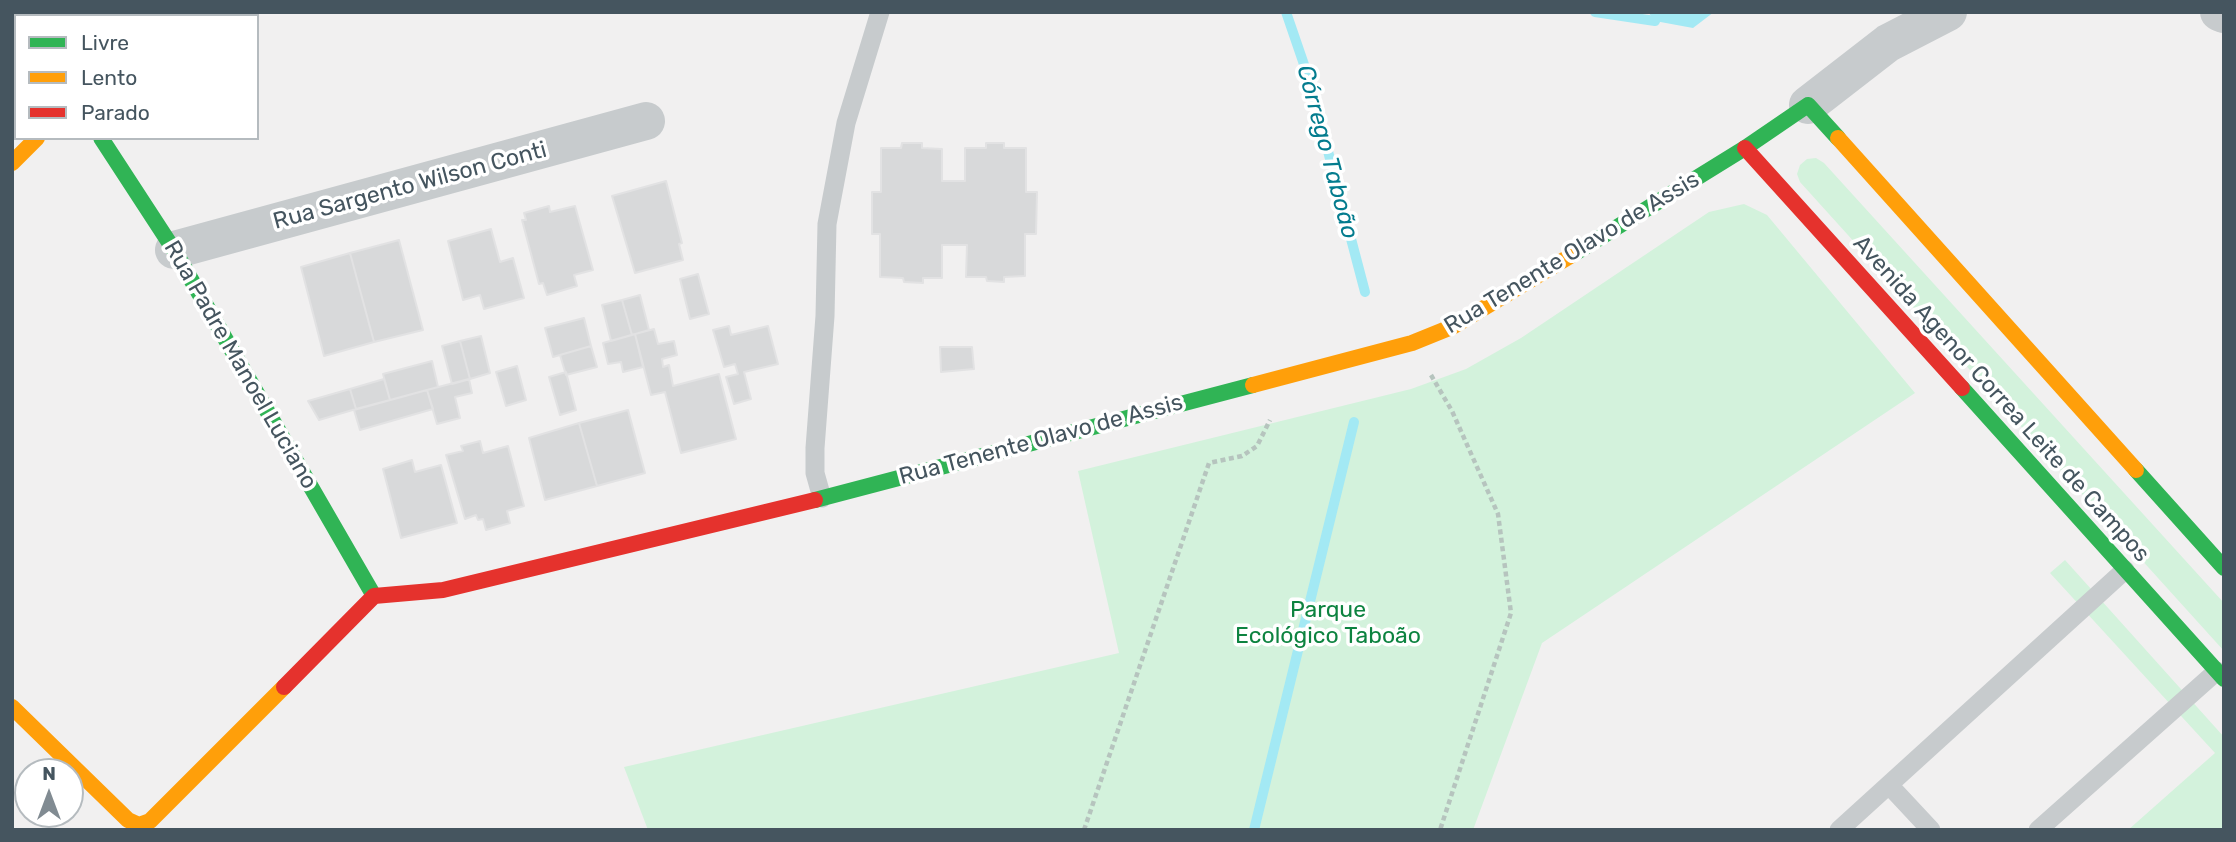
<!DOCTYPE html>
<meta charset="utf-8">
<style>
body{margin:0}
#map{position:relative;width:2236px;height:842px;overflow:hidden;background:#f1f0f0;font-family:Rubik,sans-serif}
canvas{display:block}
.frame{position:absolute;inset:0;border:14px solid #45555f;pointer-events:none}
.legend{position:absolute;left:14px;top:14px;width:245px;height:126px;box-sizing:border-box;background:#fff;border:2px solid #b5bbbf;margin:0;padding:9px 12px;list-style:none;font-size:21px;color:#45555f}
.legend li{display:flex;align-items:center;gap:14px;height:35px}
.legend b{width:35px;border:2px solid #b5bbbf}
.north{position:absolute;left:14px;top:758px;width:70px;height:70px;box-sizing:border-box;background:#fff;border:2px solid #b5bbbf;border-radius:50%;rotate:0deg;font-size:19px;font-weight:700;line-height:28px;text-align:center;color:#45555f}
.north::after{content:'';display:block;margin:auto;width:24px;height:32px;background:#818b92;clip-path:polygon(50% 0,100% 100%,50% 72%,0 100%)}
</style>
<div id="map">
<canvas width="2236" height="842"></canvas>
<div class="frame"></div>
<ul class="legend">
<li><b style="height:9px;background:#30b455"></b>Livre</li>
<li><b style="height:9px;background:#ff9f0a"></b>Lento</li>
<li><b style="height:9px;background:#e5322d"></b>Parado</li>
</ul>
<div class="north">N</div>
</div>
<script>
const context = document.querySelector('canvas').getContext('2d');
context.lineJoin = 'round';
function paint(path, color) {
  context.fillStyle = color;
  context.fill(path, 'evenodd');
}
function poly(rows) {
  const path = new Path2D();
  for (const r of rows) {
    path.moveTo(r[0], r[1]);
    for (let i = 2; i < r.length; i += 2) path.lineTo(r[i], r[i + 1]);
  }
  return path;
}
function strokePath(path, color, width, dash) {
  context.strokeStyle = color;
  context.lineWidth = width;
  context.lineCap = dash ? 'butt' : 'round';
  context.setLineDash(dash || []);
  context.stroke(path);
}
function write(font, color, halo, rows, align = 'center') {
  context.font = font + ' Rubik,sans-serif';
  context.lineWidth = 7;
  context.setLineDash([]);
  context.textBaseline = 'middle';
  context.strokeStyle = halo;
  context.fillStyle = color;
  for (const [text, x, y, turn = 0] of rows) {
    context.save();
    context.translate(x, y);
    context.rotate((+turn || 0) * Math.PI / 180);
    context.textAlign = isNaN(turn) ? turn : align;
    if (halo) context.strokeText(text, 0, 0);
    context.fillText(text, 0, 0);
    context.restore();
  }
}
paint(poly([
 [1816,158,1824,163,2224,603,2224,651,1800,182,1797,174,1800,165,1807,159],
 [1744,204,1767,215,1915,393,1542,643,1473,830,648,830,624,767,1119,653,1078,471,1411,389,1466,369,1521,338,1709,212],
 [2065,560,2224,737,2224,830,2128,830,2215,753,2050,573]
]), '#d3f2dc');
paint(poly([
 [1648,12,1714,12,1693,28,1655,21]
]), '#a3e9f4');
strokePath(poly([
 [1286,12,1309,79,1365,292],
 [1595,12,1655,21,1659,12],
 [1254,830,1354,422]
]), '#a3e9f4', 10);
const building = poly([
 [902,143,922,143,922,148,942,149,942,181,965,181,965,148,986,148,986,143,1004,143,1004,148,1026,148,1026,192,1037,192,1036,234,1025,234,1025,276,1004,277,1004,282,987,281,986,277,966,277,967,245,942,245,942,278,923,278,923,283,904,282,903,278,880,277,880,234,872,234,872,192,881,192,881,148,901,148,902,143],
 [666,181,682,243,679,244,683,260,635,273,612,196,666,181],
 [549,206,550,212,575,206,593,270,574,275,577,286,547,295,543,283,539,284,522,220,526,220,524,213,549,206],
 [491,229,500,262,513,258,524,298,484,309,480,295,463,300,448,241,491,229],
 [399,240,423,330,374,342,350,253,399,240],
 [350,253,374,342,324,356,301,267,350,253],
 [698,274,709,314,690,319,680,279,698,274],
 [640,295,649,330,632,335,622,300,640,295],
 [622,300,632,335,611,341,602,305,622,300],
 [584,318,591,346,553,357,545,328,584,318],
 [729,326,731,335,768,326,778,364,744,372,751,399,734,404,726,377,738,374,735,364,724,367,713,330,729,326],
 [654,329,658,344,674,341,677,355,662,359,663,367,669,365,673,386,719,374,736,439,681,453,665,392,651,395,635,334,654,329],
 [635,334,643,367,623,372,621,362,608,364,603,343,635,334],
 [481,336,490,373,470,379,460,341,481,336],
 [460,341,470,379,452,384,442,346,460,341],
 [591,346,597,367,566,375,560,355,591,346],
 [940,347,972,347,974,369,941,372,940,347],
 [432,361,438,387,390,400,383,374,432,361],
 [517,366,526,400,506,406,496,372,517,366],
 [566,372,576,410,560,415,549,377,566,372],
 [384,379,390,400,356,409,350,389,384,379],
 [469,379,472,393,455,397,460,418,437,424,427,390,469,379],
 [350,389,356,409,319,420,308,401,350,389],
 [427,390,433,409,360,430,354,410,427,390],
 [628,410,645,473,597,486,579,423,628,410],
 [579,423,597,486,545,500,529,438,579,423],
 [480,441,483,453,508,446,524,506,507,511,510,523,486,530,483,519,478,520,476,515,465,519,446,455,463,451,461,446,480,441],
 [412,460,415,472,441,465,457,523,401,538,383,469,412,460]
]);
paint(building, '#d8d9da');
strokePath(building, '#e2e2e3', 2);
strokePath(poly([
 [1431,375,1452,411,1498,514,1511,613,1440,830],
 [1084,830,1209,463,1242,456,1257,446,1270,420]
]), '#b6c4be', 4.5, [5, 3.5]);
strokePath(poly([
 [822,498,815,473,815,448,825,316,827,224,846,123,880,12],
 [1889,785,1931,830],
 [1839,830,2125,570],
 [2038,830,2217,671]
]), '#c7cbcd', 19);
strokePath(poly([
 [2219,12,2224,14],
 [12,37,16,41],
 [1808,105,1888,43,1948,12],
 [174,250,646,121]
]), '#c7cbcd', 38);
strokePath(poly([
 [101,138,174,250,374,596],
 [1572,255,1745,148,1808,105,1838,138],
 [1962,388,2224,679],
 [2136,470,2224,568],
 [815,500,1253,385]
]), '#30b455', 16);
strokePath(poly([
 [1838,138,2136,470],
 [12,163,37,138],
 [1253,385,1412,343,1454,326,1572,255],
 [12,707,128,820,139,825,150,821,284,687]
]), '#ff9f0a', 16);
strokePath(poly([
 [1745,148,1962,388],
 [284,687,374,596,443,590,815,500]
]), '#e5322d', 16);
write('23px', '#45555f', '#fff', [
 ["Rua Sargento Wilson Conti",410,186,-15],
 ["Rua Tenente Olavo de Assis",1572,253,-31],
 ["Rua Padre Manoel Luciano",240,365,60],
 ["Avenida Agenor Correa Leite de Campos",2001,399,48],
 ["Rua Tenente Olavo de Assis",1041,440,-15]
]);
write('23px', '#0d8340', '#fff', [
 ["Parque",1328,610],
 ["Ecológico Taboão",1328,636]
]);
write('italic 24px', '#047c8e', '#fff', [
 ["Córrego Taboão",1327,152,75]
]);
</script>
